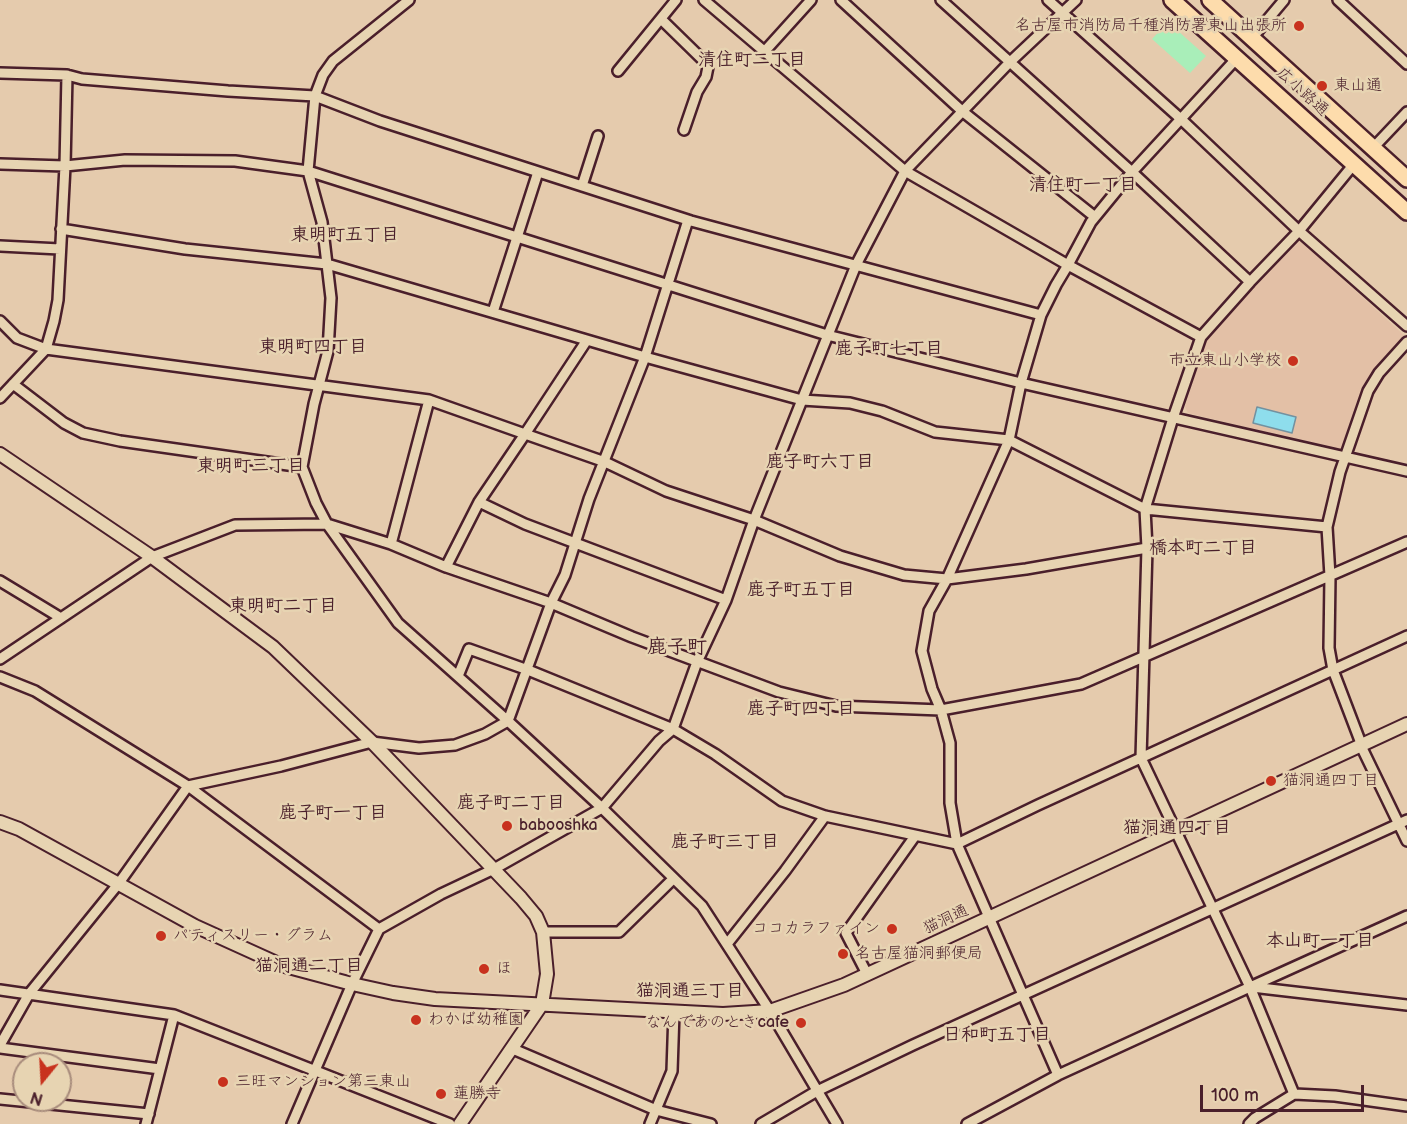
<!DOCTYPE html>
<meta charset="utf-8">
<style>
body{margin:0}
#map{position:relative;width:1407px;height:1124px;overflow:hidden;background:#e5cbad;font-family:"Balsamiq Sans",sans-serif}
canvas{display:block}
.north{position:absolute;left:12px;top:1052px;width:60px;height:60px;box-sizing:border-box;background:#e7d4b2;border:2px solid #a88c7c;border-radius:50%;rotate:198deg;font-size:16px;font-weight:700;line-height:24px;text-align:center;color:#4a1f2b}
.north::after{content:'';display:block;margin:auto;width:21px;height:27px;background:#c8321e;clip-path:polygon(50% 0,100% 100%,50% 72%,0 100%)}
.scale{position:absolute;left:1200px;top:1085px;width:164px;height:27px;box-sizing:border-box;border:3px solid #4a1f2b;border-top:0;padding-left:8px;font-size:18px;line-height:21px;white-space:nowrap;color:#4a1f2b;-webkit-text-stroke:4px #e7d4b2;paint-order:stroke}
</style>
<div id="map">
<canvas width="1407" height="1124"></canvas>
<div class="north">N</div>
<div class="scale">100 m</div>
</div>
<script>
const context = document.querySelector('canvas').getContext('2d');
context.lineJoin = 'round';
function paint(path, color) {
  context.fillStyle = color;
  context.fill(path, 'evenodd');
}
function poly(rows) {
  const path = new Path2D();
  for (const r of rows) {
    path.moveTo(r[0], r[1]);
    for (let i = 2; i < r.length; i += 2) path.lineTo(r[i], r[i + 1]);
  }
  return path;
}
function strokePath(path, color, width, dash) {
  context.strokeStyle = color;
  context.lineWidth = width;
  context.lineCap = dash ? 'butt' : 'round';
  context.setLineDash(dash || []);
  context.stroke(path);
}
function write(font, color, halo, rows, align = 'center') {
  context.font = font + ' "Balsamiq Sans","Klee One",sans-serif';
  context.lineWidth = 5;
  context.setLineDash([]);
  context.textBaseline = 'middle';
  context.strokeStyle = halo;
  context.fillStyle = color;
  for (const [text, x, y, turn = 0] of rows) {
    context.save();
    context.translate(x, y);
    context.rotate((+turn || 0) * Math.PI / 180);
    context.textAlign = isNaN(turn) ? turn : align;
    if (halo) context.strokeText(text, 0, 0);
    context.fillText(text, 0, 0);
    context.restore();
  }
}
paint(poly([
 [1300,240,1406,337,1366,383,1356,405,1343,451,1188,413,1185,407,1206,338]
]), '#e3c0a6');
paint(poly([
 [1168,22,1206,56,1190,73,1152,39]
]), '#a9eeb9');
const water = poly([
 [1257,407,1296,417,1292,433,1253,423,1257,407]
]);
paint(water, '#8eddec');
strokePath(water, '#73919f', 1.5);
const minor = poly([
 [704,0,905,171,856,265,754,520,726,600,697,662,673,729,659,741,602,808,702,906,770,1011,837,1124],
 [841,0,962,111,1095,217],
 [941,0,1132,172,1250,282],
 [1048,0,1182,120,1299,231,1407,326],
 [1076,0,1009,63,905,171,1068,265,1201,337,1173,418,1145,509,1147,548,1141,758,1250,987,1058,1075,957,844,950,803,950,743,941,710,932,689,922,651,929,611,947,579,1009,440,1021,383,1041,315,1056,285,1068,265,1091,222,1132,172,1237,58],
 [1338,0,1407,64],
 [661,19,705,62,708,67,706,77,697,92,684,130],
 [1252,38,1284,0],
 [764,52,811,0],
 [618,71,676,0],
 [0,73,67,75,82,79,228,91,315,96,323,75,333,61,409,0],
 [1373,148,1407,112],
 [0,164,65,166,125,160,235,161,308,171,827,335,1021,383,1407,471],
 [582,186,598,136],
 [688,220,645,357,589,499,565,575,551,603,632,637,779,692,836,706,941,710,1081,684,1407,542],
 [61,229,185,249,327,264,645,357,802,400,850,403,882,411,935,432,1009,440,1145,509,1327,527],
 [0,246,60,249],
 [493,312,538,172],
 [0,321,17,338,46,349,429,400,525,434,587,340],
 [1201,337,1250,282,1299,231,1354,164],
 [13,384,64,423,83,433,120,441,302,467,314,404,328,351,331,298,322,222,308,171,315,96,380,121,691,221,1041,315],
 [0,398,46,349,54,321,58,300,65,166,67,75],
 [479,502,525,524,726,600],
 [391,544,429,400],
 [0,581,61,618],
 [0,659,152,557,235,525,327,524,391,544,446,567,479,502,525,434,605,462,666,491,754,520,840,556,904,575,947,579,1026,569,1147,548],
 [458,676,469,649,528,670,673,729,715,754,782,801,825,816,957,844,1038,805,1407,636],
 [0,677,35,691,188,786,379,929,441,894,494,869,602,808,508,721,398,623,327,524,316,503,302,467],
 [1361,746,1407,841],
 [1362,746,1333,670,1329,648,1330,576,1327,527,1340,472,1368,391,1379,373,1407,342],
 [543,932,619,932,673,879],
 [727,944,785,871,825,816],
 [867,974,846,933,915,836],
 [1250,987,1407,916],
 [1250,987,1294,1094],
 [1252,987,1407,1005],
 [0,990,174,1015,450,1124],
 [0,1045,29,994,119,883,188,786,281,766,372,742,419,748,455,745,485,734,508,721,551,603,446,567],
 [0,1048,160,1069],
 [513,1049,656,1110,711,1124],
 [0,1099,149,1114],
 [146,1124,174,1015],
 [292,1124,352,984,379,929],
 [650,1124,672,1071,674,1012],
 [761,1124,817,1091,913,1045,1407,820],
 [967,1124,1058,1075],
 [1249,1124,1255,1118,1294,1094,1335,1096,1407,1106]
]);
const tertiary = poly([
 [0,454,152,557,273,647,372,742,521,898,536,916,543,932,547,974,542,1004,460,1124],
 [0,822,19,829,195,926,281,965,352,984,393,993,435,999,723,1014,770,1011,844,985,1407,724]
]);
const primary = poly([
 [1172,0,1407,212],
 [1210,0,1407,179]
]);
strokePath(minor, '#4a1f2b', 14);
strokePath(tertiary, '#4a1f2b', 16);
strokePath(primary, '#4a1f2b', 20);
strokePath(minor, '#e7d4b2', 9);
strokePath(tertiary, '#e7d4b2', 12);
strokePath(primary, '#fddcac', 15);
for (const [x, y, r, color] of [
 [1299,26,6,"#c8321e"],
 [1322,86,6,"#c8321e"],
 [1293,361,6,"#c8321e"],
 [1271,781,6,"#c8321e"],
 [507,826,6,"#c8321e"],
 [892,929,6,"#c8321e"],
 [161,936,6,"#c8321e"],
 [843,954,6,"#c8321e"],
 [484,969,6,"#c8321e"],
 [416,1020,6,"#c8321e"],
 [801,1023,6,"#c8321e"],
 [223,1082,6,"#c8321e"],
 [441,1094,6,"#c8321e"]
]) {
  const dot = new Path2D();
  dot.arc(x, y, r, 0, 2 * Math.PI);
  context.fillStyle = color;
  context.fill(dot);
  strokePath(dot, '#e7d4b2', 2);
}
write('16px', '#4a1f2b', '#e7d4b2', [
 ["名古屋市消防局千種消防署東山出張所",1287,26,"right"],
 ["東山通",1334,86],
 ["市立東山小学校",1281,361,"right"],
 ["猫洞通四丁目",1283,781],
 ["babooshka",519,826],
 ["ココカラファイン",880,929,"right"],
 ["パティスリー・グラム",173,936],
 ["名古屋猫洞郵便局",855,954],
 ["ほ",496,969],
 ["わかば幼稚園",428,1020],
 ["なんであのときcafe",789,1023,"right"],
 ["三旺マンション第三東山",235,1082],
 ["蓮勝寺",453,1094]
], 'left');
write('16px', '#4a1f2b', '#e7d4b2', [
 ["広小路通",1302,92,42],
 ["猫洞通",946,920,-25]
]);
write('bold 18px', '#4a1f2b', '#e7d4b2', [
 ["清住町二丁目",752,60],
 ["清住町一丁目",1083,185],
 ["東明町五丁目",345,235],
 ["東明町四丁目",313,347],
 ["鹿子町七丁目",889,349],
 ["鹿子町六丁目",820,462],
 ["東明町三丁目",251,466],
 ["橋本町二丁目",1203,548],
 ["鹿子町五丁目",801,590],
 ["東明町二丁目",283,606],
 ["鹿子町四丁目",801,709],
 ["鹿子町二丁目",511,803],
 ["鹿子町一丁目",333,813],
 ["猫洞通四丁目",1177,828],
 ["鹿子町三丁目",725,842],
 ["本山町一丁目",1320,941],
 ["猫洞通二丁目",309,966],
 ["猫洞通三丁目",690,991],
 ["日和町五丁目",997,1035]
]);
write('bold 20px', '#4a1f2b', '#e7d4b2', [
 ["鹿子町",677,648]
]);
</script>
